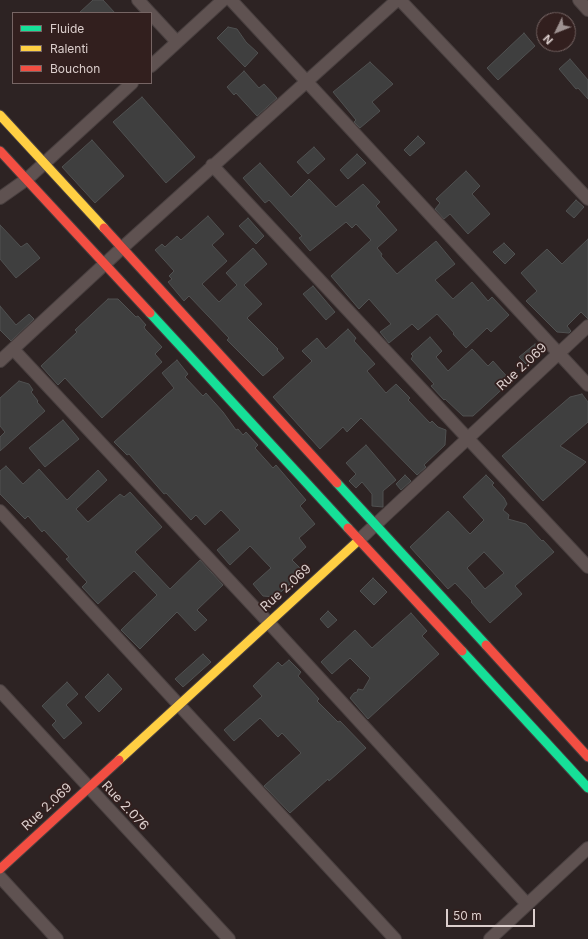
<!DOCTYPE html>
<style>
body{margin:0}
#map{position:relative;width:588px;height:939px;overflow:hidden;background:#2d2323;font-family:Inter,sans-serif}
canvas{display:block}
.legend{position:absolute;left:12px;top:12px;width:140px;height:72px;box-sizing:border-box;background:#321f1e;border:1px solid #766564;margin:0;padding:5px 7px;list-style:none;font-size:12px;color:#dbcecc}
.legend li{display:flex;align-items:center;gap:8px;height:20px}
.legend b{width:20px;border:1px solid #766564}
.north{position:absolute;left:536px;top:12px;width:40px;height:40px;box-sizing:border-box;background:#321f1e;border:1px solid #766564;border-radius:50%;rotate:227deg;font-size:11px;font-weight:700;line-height:16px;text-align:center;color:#dbcecc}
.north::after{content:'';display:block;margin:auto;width:14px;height:18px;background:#9e9291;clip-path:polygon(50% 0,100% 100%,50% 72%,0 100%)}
.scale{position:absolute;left:446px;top:909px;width:89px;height:18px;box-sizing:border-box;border:2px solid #dbcecc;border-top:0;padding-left:5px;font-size:12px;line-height:14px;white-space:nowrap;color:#dbcecc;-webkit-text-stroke:3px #321f1e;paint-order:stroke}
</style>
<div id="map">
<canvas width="588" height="939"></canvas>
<ul class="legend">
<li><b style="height:5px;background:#16e098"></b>Fluide</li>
<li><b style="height:5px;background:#ffcf43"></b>Ralenti</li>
<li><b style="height:5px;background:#f24e42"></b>Bouchon</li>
</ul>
<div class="north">N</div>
<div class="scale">50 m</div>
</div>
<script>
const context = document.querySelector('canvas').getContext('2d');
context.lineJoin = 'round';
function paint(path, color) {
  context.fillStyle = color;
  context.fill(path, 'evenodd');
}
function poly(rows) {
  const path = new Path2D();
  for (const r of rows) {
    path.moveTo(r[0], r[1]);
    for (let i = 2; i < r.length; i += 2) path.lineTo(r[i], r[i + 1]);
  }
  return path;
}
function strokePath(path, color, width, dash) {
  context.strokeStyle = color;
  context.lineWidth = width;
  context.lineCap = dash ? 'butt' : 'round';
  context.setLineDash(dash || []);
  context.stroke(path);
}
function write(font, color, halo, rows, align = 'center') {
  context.font = font + ' Inter,sans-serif';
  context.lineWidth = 3.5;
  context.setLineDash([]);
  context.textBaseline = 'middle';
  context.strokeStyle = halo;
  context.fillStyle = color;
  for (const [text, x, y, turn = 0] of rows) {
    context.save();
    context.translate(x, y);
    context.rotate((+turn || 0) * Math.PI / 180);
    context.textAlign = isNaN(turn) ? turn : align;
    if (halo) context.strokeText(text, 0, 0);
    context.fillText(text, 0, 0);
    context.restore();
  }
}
const building = poly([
 [93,0,103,0,115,13,79,13,93,0],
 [228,27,237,29,246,42,258,53,245,67,217,38,228,27],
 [524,33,535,46,498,80,487,68,524,33],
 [570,59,588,80,588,99,578,88,576,89,559,69,570,59],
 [370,62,393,84,372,102,380,111,360,128,354,122,356,120,333,92,370,62],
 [244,71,259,88,264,84,277,98,257,116,236,93,234,95,227,87,244,71],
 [142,97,195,157,166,183,113,122,142,97],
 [418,136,425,143,410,156,404,150,418,136],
 [92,140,124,176,95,203,62,167,92,140],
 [314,147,325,159,308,174,297,162,314,147],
 [357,154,366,163,348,179,340,170,357,154],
 [260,163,291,197,309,179,336,207,363,184,380,202,376,206,397,230,377,248,382,254,381,256,397,274,436,241,455,264,435,280,453,299,472,282,488,301,492,297,509,315,491,332,487,328,466,348,453,334,454,333,437,314,418,330,412,324,389,343,380,332,391,324,369,299,359,309,331,276,371,240,356,224,352,228,346,222,310,251,299,238,302,236,269,200,265,203,243,178,260,163],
 [466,171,480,186,472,194,490,214,468,234,450,214,444,219,435,209,440,203,436,199,466,171],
 [576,200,584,207,574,218,566,211,576,200],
 [208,216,224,234,212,245,227,261,202,284,219,302,237,285,226,273,253,248,267,264,244,285,262,304,247,318,278,349,277,350,284,358,263,376,227,340,229,338,189,296,184,301,168,282,172,279,169,276,174,271,155,250,162,244,165,247,177,236,181,240,208,216],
 [248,218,264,236,256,244,239,226,248,218],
 [0,225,21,247,27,243,40,258,16,278,0,259,0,225],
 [588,239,588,319,581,312,567,326,571,331,569,333,557,332,526,301,537,291,521,273,547,249,562,264,588,239],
 [504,243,515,254,505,264,493,252,504,243],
 [313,286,335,312,326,320,303,294,313,286],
 [108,299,118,299,136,317,138,316,146,325,144,327,145,329,162,347,155,354,162,362,102,418,65,378,58,385,41,366,77,332,75,330,108,299],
 [0,306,16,325,29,314,34,319,11,341,0,330,0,306],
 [348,329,356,338,354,341,375,364,367,371,386,393,396,384,410,398,408,400,430,423,432,421,438,427,446,430,445,445,424,465,426,467,417,475,361,418,347,432,343,427,320,449,273,397,312,361,302,351,317,338,326,349,348,329],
 [430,337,442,351,436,357,448,371,472,349,488,366,493,361,511,381,473,416,463,416,445,399,444,400,431,386,434,384,411,359,413,356,411,354,430,337],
 [535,344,536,358,528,366,519,357,535,344],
 [177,360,188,374,185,377,203,396,206,393,223,412,236,430,238,429,243,435,246,432,258,445,255,448,273,468,276,465,306,500,300,506,315,524,299,538,306,547,292,560,304,572,275,597,263,596,253,584,271,568,250,546,230,565,217,550,240,530,221,510,205,525,196,515,191,520,166,493,164,494,129,454,127,455,114,442,174,388,162,373,177,360],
 [19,381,29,384,33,390,31,392,38,401,37,402,45,411,0,451,0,437,5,432,0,426,0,398,19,381],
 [582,394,588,402,588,422,560,446,586,462,543,501,502,456,570,397,582,394],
 [63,420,79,439,45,467,29,448,63,420],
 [366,445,396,480,383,491,383,507,372,506,372,494,362,482,356,488,349,481,356,474,346,463,366,445],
 [6,466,23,484,39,469,67,500,98,470,107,480,76,509,88,522,120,494,124,497,130,492,162,527,135,552,170,589,200,560,223,585,197,610,207,620,195,631,177,612,140,649,121,630,157,595,134,571,98,604,82,587,87,582,66,559,69,557,44,530,42,532,28,516,25,519,0,494,0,471,6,466],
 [405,475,411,481,401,490,396,484,405,475],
 [486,475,494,483,492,485,504,498,507,504,503,510,509,515,508,519,526,524,542,541,543,540,554,552,515,586,522,594,490,623,471,602,472,601,455,583,448,589,410,547,448,511,470,534,484,520,463,497,486,475],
 [484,552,504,573,485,589,467,568,484,552],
 [373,578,387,592,374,605,360,591,373,578],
 [328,611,337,620,328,628,320,619,328,611],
 [411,613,427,631,422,636,439,654,368,719,350,698,354,693,357,692,358,689,363,690,370,678,350,658,332,674,321,662,355,630,372,648,411,613],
 [203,654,211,662,183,687,175,679,203,654],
 [289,660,301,672,298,676,319,699,317,701,338,722,340,721,366,748,329,781,328,779,290,813,264,786,301,753,282,733,278,737,260,718,234,741,224,730,262,696,253,686,278,662,282,666,289,660],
 [108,674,122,689,99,712,85,697,108,674],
 [67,682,78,694,66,705,82,723,64,739,52,725,56,721,42,706,67,682]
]);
paint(building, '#3f3f3f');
strokePath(building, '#505151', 1);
const street = poly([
 [138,0,150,13],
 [231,0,588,385],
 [400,0,588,199],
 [579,0,588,10],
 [151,14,177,42],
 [151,66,223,0],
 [212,165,588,567],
 [0,198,27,179,132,83],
 [13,349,269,623,527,904],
 [0,361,122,248,397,0],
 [0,511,395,939],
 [359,540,588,326],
 [0,691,229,939],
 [0,877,57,939],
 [490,939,588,848]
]);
const fast = poly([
 [150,313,348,528],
 [337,483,486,645],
 [462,651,588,788]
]);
const slow = poly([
 [0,115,104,228],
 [119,760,359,540]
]);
const jam = poly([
 [0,151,150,313],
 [104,228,337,483],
 [348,528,462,651],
 [486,645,588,757],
 [0,869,119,760]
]);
strokePath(street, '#483f3f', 14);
strokePath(fast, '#483f3f', 11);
strokePath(slow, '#483f3f', 11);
strokePath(jam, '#483f3f', 11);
strokePath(street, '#5f5251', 12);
strokePath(fast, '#16e098', 9);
strokePath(slow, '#ffcf43', 9);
strokePath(jam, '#f24e42', 9);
write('13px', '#dbcecc', '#321f1e', [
 ["Rue 2.069",522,367,-43],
 ["Rue 2.069",286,588,-42],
 ["Rue 2.076",125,806,47],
 ["Rue 2.069",47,807,-43]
]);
</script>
